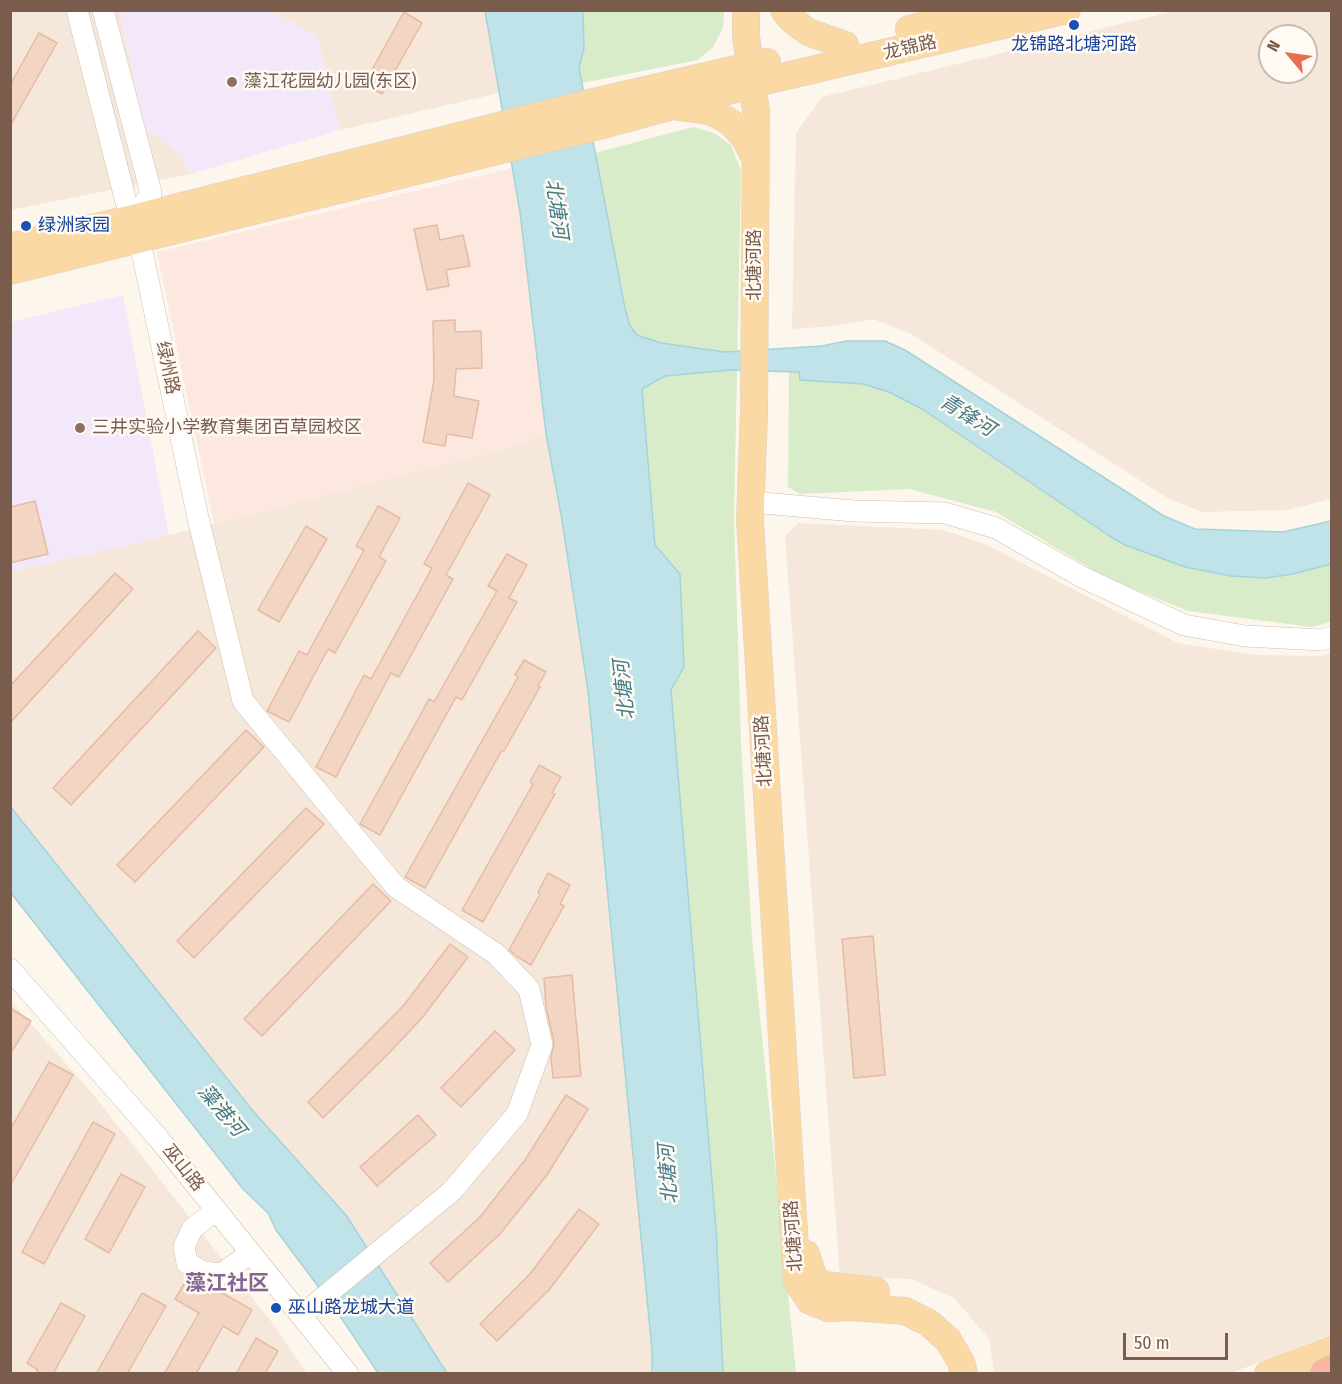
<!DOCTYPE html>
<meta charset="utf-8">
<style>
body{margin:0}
#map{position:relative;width:1342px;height:1384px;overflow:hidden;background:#fdf6ec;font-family:"Fira Sans Condensed",sans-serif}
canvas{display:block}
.frame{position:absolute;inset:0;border:12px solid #7a5c4d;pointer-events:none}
.north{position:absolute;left:1258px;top:24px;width:60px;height:60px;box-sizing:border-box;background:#fffaf3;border:2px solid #cabbb1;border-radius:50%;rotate:299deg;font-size:16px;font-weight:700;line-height:24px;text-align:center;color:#7a5c4d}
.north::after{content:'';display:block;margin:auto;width:21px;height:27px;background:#e76f51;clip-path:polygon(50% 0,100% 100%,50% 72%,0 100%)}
.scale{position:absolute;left:1123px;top:1333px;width:105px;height:27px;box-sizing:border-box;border:3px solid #7a5c4d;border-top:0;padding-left:8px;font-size:18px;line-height:21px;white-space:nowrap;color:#7a5c4d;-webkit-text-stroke:4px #fffaf3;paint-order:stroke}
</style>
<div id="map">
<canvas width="1342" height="1384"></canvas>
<div class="frame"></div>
<div class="north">N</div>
<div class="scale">50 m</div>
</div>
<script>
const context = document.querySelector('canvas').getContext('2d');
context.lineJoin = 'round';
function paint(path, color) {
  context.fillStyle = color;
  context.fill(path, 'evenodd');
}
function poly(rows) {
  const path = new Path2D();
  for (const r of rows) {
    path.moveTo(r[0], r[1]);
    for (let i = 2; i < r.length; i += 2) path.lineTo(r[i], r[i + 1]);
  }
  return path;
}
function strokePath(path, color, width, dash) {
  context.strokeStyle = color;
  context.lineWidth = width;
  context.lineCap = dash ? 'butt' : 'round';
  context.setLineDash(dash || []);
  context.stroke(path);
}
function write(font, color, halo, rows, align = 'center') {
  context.font = font + ' "Fira Sans Condensed","Noto Sans SC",sans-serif';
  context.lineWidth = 5;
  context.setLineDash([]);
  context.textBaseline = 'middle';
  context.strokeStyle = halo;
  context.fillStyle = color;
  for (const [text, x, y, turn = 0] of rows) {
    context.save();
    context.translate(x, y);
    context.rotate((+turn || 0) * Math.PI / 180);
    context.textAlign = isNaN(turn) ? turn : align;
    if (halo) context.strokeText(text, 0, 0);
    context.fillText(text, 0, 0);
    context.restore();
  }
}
paint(poly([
 [1178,10,1331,11,1331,499,1287,510,1203,512,1169,499,911,334,873,319,835,326,792,329,796,133,822,97],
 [1270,36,1306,36,1306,72,1270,72],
 [11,11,122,11,120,14,145,129,173,148,191,174,11,210],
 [270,11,485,11,499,93,340,130,317,36],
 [546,434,561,514,588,691,652,1350,652,1373,447,1373,346,1215,253,1111,11,806,10,572,169,535,501,450],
 [798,523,943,530,985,544,1178,643,1253,655,1320,656,1331,653,1331,1335,1231,1373,994,1373,989,1339,954,1298,911,1279,840,1277,785,536],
 [10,1000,97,1099,270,1320,307,1373,11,1373]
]), '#f5e8da');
paint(poly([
 [512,168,520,212,546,434,501,450,214,524,157,252]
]), '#fde8e0');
paint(poly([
 [122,10,270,11,317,36,340,130,191,174,173,148,145,129,120,14],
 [123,295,169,535,11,572,10,322]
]), '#f3e8fa');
paint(poly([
 [583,11,724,11,723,27,713,47,698,60,582,83,579,67,584,48],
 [693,127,714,133,731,145,741,171,734,518,741,743,752,938,796,1373,723,1373,716,1228,671,690,684,667,680,574,655,545,642,389,595,153],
 [789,371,799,372,800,380,863,384,889,392,922,409,974,443,1108,535,1125,545,1185,567,1231,576,1266,578,1293,574,1331,564,1331,622,1312,627,1188,611,1107,578,996,512,909,489,800,494,788,487]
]), '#d8ecc9');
const water = poly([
 [485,11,583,11,584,48,579,68,625,308,630,326,637,335,661,343,725,352,822,346,846,341,885,341,905,350,1164,516,1195,529,1283,532,1331,521,1331,564,1293,574,1266,578,1231,576,1185,567,1125,545,1108,535,922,409,889,392,863,384,800,380,799,372,731,370,665,376,642,389,655,545,680,574,684,667,671,690,716,1228,723,1373,652,1373,652,1350,588,691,561,514,546,434,520,212,485,11],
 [10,806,253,1111,346,1215,447,1373,378,1373,338,1313,276,1230,268,1213,243,1189,11,893,10,806]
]);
paint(water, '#bfe3e8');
strokePath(water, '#a5d3da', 1.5);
const building = poly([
 [404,12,422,23,382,94,364,84,404,12],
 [39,33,57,43,10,126,10,85,39,33],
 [437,225,440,240,463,235,470,266,446,270,449,286,427,290,414,229,437,225],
 [455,320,455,332,481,331,482,368,456,369,454,396,479,401,472,438,447,434,445,446,423,442,434,380,433,321,455,320],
 [468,483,490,495,446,575,453,579,399,677,391,673,336,777,316,767,364,675,371,679,432,568,424,564,468,483],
 [35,501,48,554,10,563,10,507,35,501],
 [378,506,400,518,379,557,386,561,335,653,328,649,289,722,267,711,299,651,307,655,364,550,356,546,378,506],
 [306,526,327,539,279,622,258,610,306,526],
 [507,554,527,565,509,598,517,602,462,700,456,697,380,835,360,824,429,699,434,702,497,591,488,586,507,554],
 [115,573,133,589,10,723,10,686,115,573],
 [198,631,216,648,71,805,53,788,198,631],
 [524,660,546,672,538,686,540,687,504,751,502,750,425,888,405,877,518,677,515,675,524,660],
 [246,730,264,747,135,882,117,865,246,730],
 [539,765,561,777,552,793,555,794,483,922,462,910,533,784,530,782,539,765],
 [306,808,324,824,194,958,177,941,306,808],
 [548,873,570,885,560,904,564,906,531,965,516,956,509,950,540,894,538,892,548,873],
 [373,884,391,901,262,1036,244,1019,373,884],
 [873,936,885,1075,854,1078,842,939,873,936],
 [450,944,468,957,422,1018,389,1053,323,1118,308,1102,404,1005,450,944],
 [572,975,581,1076,553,1078,551,1058,554,1042,546,1007,544,978,572,975],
 [10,1008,31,1021,10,1054,10,1008],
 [495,1031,515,1050,461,1107,441,1088,495,1031],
 [49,1062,73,1075,10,1186,10,1130,49,1062],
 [566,1095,588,1109,547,1175,500,1234,448,1282,430,1263,480,1217,525,1160,566,1095],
 [418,1115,436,1135,377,1186,360,1167,418,1115],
 [93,1122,115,1134,44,1264,22,1252,93,1122],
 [121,1174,145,1187,109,1253,85,1239,121,1174],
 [579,1209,599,1224,549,1290,497,1341,480,1324,530,1274,579,1209],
 [194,1281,210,1286,252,1310,238,1335,223,1326,196,1374,164,1374,199,1313,175,1299,184,1284,194,1281],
 [142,1293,166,1306,127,1374,96,1374,142,1293],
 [61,1303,85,1316,53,1374,36,1374,38,1370,27,1363,61,1303],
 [256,1338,278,1351,265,1374,236,1374,256,1338]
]);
paint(building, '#f3d5c3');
strokePath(building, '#e6bba3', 1.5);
const minor = poly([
 [77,10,126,202,135,218,198,518,243,701,396,887,496,954,529,989,542,1045,517,1114,452,1191,302,1315],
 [103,10,151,193,135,218],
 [751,502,854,511,945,513,996,528,1082,577,1184,625,1245,636,1321,640,1332,637],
 [10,969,159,1139,348,1374],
 [216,1210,192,1229,184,1247,187,1263,203,1272,221,1274,251,1253]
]);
const major = poly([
 [746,10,746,36,756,112,754,412,750,520,797,1281,810,1301,828,1308,852,1307,905,1311,929,1323,948,1340,961,1362,964,1374],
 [784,10,791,19,808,32,845,45],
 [909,29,985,10],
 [680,107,705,110,718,115,730,122,745,138,755,158],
 [10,247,135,218,589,103,767,62],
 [10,271,595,127,769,80,1067,10],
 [806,1254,814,1279,825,1285,876,1291],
 [1268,1374,1332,1350]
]);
const highway = poly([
 [1326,1374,1332,1371]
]);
strokePath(minor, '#d1beb0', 22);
strokePath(major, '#dad1cd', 28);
strokePath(highway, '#dad1cd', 33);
strokePath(minor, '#fff', 21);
strokePath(major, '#fbd9a5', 27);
strokePath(highway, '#f7b7a3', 32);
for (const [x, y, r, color] of [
 [1074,25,6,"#1a4fb4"],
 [232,82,6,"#8d6e63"],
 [26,226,6,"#1a4fb4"],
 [80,428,6,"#8d6e63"],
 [276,1308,6,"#1a4fb4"]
]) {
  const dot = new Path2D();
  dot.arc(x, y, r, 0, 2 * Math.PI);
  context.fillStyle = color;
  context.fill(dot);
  strokePath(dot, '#fffaf3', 2);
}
write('18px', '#164399', '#fffaf3', [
 ["龙锦路北塘河路",1074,45,"center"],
 ["绿洲家园",38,226],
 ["巫山路龙城大道",288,1308]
], 'left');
write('18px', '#7a5c4d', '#fffaf3', [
 ["龙锦路",910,48,-13],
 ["北塘河路",755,265,-90],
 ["绿州路",167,368,78],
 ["北塘河路",764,751,-93],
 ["巫山路",183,1168,51],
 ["北塘河路",794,1236,-94]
]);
write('18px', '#785e54', '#fffaf3', [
 ["藻江花园幼儿园(东区)",244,82],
 ["三井实验小学教育集团百草园校区",92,428]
], 'left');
write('italic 20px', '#437c86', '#fffaf3', [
 ["北塘河",556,209,82],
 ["青锋河",967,416,32],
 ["北塘河",625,690,-96],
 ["藻港河",221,1111,50],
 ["北塘河",669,1174,-94]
]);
write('bold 21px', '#846695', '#fffaf3', [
 ["藻江社区",227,1284]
]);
</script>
